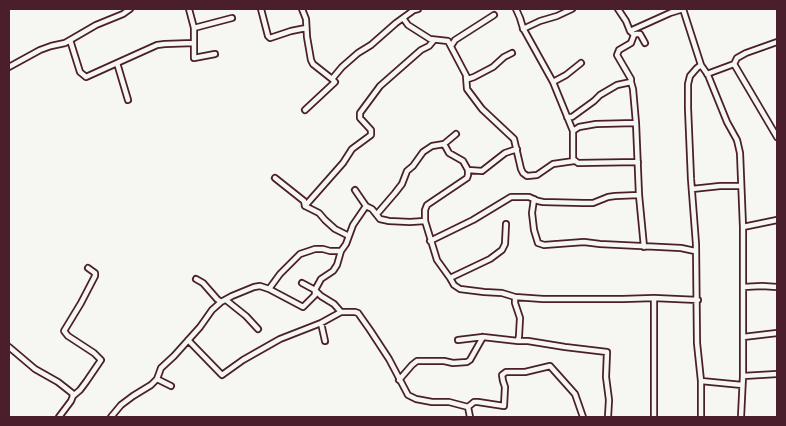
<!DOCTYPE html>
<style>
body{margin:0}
#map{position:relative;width:786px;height:426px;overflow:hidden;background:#f6f6f2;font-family:Mynerve,sans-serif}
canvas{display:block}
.frame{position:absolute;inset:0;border:10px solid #4a1f2b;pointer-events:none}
</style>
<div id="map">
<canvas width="786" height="426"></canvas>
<div class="frame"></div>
</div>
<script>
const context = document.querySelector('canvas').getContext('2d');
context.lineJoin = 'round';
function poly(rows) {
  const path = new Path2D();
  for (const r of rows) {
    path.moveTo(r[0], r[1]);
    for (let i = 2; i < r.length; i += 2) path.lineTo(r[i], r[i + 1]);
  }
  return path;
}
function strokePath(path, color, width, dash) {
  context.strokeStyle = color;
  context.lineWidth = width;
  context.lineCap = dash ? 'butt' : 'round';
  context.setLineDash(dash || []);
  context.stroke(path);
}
const minor = poly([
 [189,9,194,28,194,58,215,54],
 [261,9,268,36,270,38,291,31,306,28],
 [302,9,306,19,307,37,311,60,313,64,332,79,342,67,358,53,371,45,396,23,414,10,418,9],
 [516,9,520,18,523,28,553,82,573,131,573,159,578,163,638,162],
 [618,9,626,21,630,31,634,35,631,43,619,50,617,55,631,79,631,82],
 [683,9,701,65,708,75,727,122,737,140,740,153,743,227,743,376,741,417],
 [403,18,408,25,430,39,448,41,468,79,474,77,493,67,504,57,512,53],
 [194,28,232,18],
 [523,29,540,21,557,16,572,9],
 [630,31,670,13,683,9],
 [634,35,636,34,640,34,645,43],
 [70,40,80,72,86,77,117,63,128,100],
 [451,46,455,40,494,15],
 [117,63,157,45,165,44,194,43],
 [734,64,777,137],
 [701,65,697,68,690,76,688,84,688,108,691,179,696,244,697,343,701,381,701,417],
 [9,67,40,50,51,46,65,43,96,25,123,14,130,9],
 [707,74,734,64,737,58,746,53,777,42],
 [466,76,467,89,482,109,514,139,521,169,523,173,527,176,537,175,553,164,574,161],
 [553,82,566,75,581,63],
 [305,110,335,82,332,79],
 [567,117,572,117,594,101,600,95,617,85,631,82,633,89,636,123,639,195,644,247],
 [573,131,579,127,596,124,636,123],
 [456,134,444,144,449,153,463,161,468,170,468,175,467,178,427,205,425,210,425,221,437,260,450,278,454,285,460,289,484,292,502,293,515,297,543,299,623,299,654,298,698,300],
 [468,170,482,171,505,153,517,149],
 [275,178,304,201,305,206,319,213,325,220,335,229,349,236],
 [692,189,720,186,741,186],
 [355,190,366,206],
 [534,199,532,213,534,230,538,243,544,245,584,242,600,244,681,248,695,251],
 [305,206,343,163,352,149,371,135,371,130,360,118,360,113,380,86,421,50,429,46,434,40],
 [377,214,395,193,402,184,407,171,413,166,423,152,432,146,444,144],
 [743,227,777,220],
 [430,241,473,220,511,197,529,197,538,201,543,202,583,203,593,203,608,197,615,196,639,195],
 [450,278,490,259,502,250,505,244,506,224],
 [196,279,203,283,217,299,221,302],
 [302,283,315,290,321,279,333,271,337,265,341,251,346,244,353,225,366,206,372,209,380,219,389,221,410,222,425,221],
 [743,287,762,286,777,287],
 [269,289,280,274,300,254,315,249,323,249,330,251,341,251],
 [515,297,515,303,520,318,519,336,518,341],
 [226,300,246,316,258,329],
 [341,312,355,312,358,313,370,330,389,359,408,395,416,399,432,402,449,402,468,407],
 [321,323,325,341],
 [743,337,777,333],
 [458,340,483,337,518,341,528,341,565,347,607,352,606,377,609,400,608,417],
 [9,347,35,369,58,382,72,393,73,396,71,401,59,417],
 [743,376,777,374],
 [157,379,171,386],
 [399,380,412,365,417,361,444,361,453,363,467,362,470,360,483,337],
 [701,381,742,385],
 [73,396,80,390,86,382,101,360,94,353,68,336,64,331,81,303,95,276,95,273,88,268],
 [468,407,474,402,478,402,504,406,505,387,503,381,502,375,506,372,525,372,550,366,575,394,583,417],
 [468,407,470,417],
 [111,417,121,405,133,396,151,385,157,379,161,368,174,356,200,327,212,310,221,302,232,296,254,287,260,286,269,289,303,307,315,295,315,290,321,296,334,304,341,312,321,323,280,339,243,360,222,375,188,340],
 [654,417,654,298]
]);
strokePath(minor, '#4a1f2b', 8);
strokePath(minor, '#f6f6f2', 4.5);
</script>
